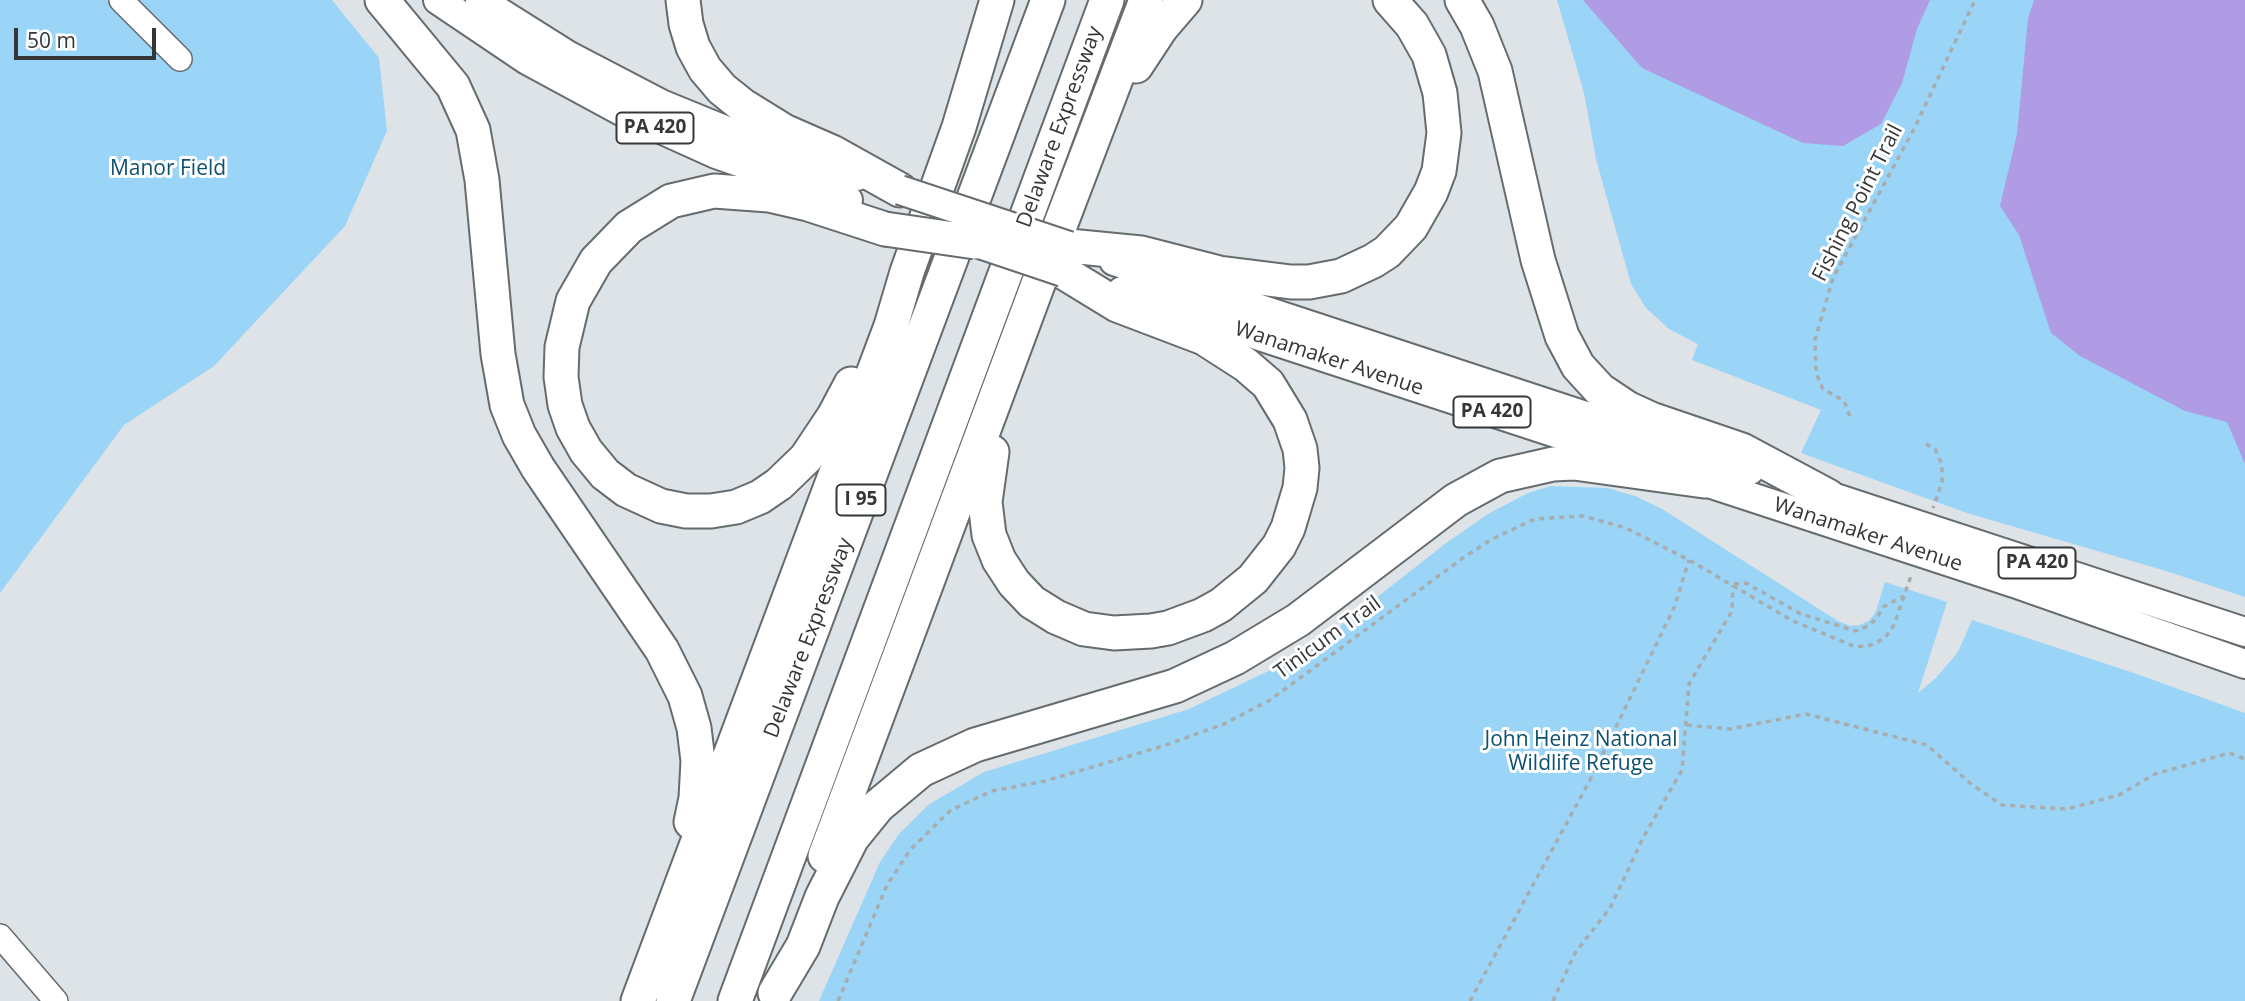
<!DOCTYPE html>
<style>
body{margin:0}
#map{position:relative;width:2245px;height:1001px;overflow:hidden;background:#dde3e6;font-family:"Open Sans",sans-serif}
canvas{display:block}
.scale{position:absolute;left:14px;top:28px;width:142px;height:32px;box-sizing:border-box;border:4px solid #343637;border-top:0;padding-left:9px;font-size:21px;line-height:24px;white-space:nowrap;color:#343637;-webkit-text-stroke:5px #fff;paint-order:stroke}
</style>
<div id="map">
<canvas width="2245" height="1001"></canvas>
<div class="scale">50 m</div>
</div>
<script>
const context = document.querySelector('canvas').getContext('2d');
context.lineJoin = 'round';
function paint(path, color) {
  context.fillStyle = color;
  context.fill(path, 'evenodd');
}
function poly(rows) {
  const path = new Path2D();
  for (const r of rows) {
    path.moveTo(r[0], r[1]);
    for (let i = 2; i < r.length; i += 2) path.lineTo(r[i], r[i + 1]);
  }
  return path;
}
function strokePath(path, color, width, dash) {
  context.strokeStyle = color;
  context.lineWidth = width;
  context.lineCap = dash ? 'butt' : 'round';
  context.setLineDash(dash || []);
  context.stroke(path);
}
function write(font, color, halo, rows, align = 'center') {
  context.font = font + ' "Open Sans",sans-serif';
  context.lineWidth = 6;
  context.setLineDash([]);
  context.textBaseline = 'middle';
  context.strokeStyle = halo;
  context.fillStyle = color;
  for (const [text, x, y, turn = 0] of rows) {
    context.save();
    context.translate(x, y);
    context.rotate((+turn || 0) * Math.PI / 180);
    context.textAlign = isNaN(turn) ? turn : align;
    if (halo) context.strokeText(text, 0, 0);
    context.fillText(text, 0, 0);
    context.restore();
  }
}
paint(poly([
 [0,0,332,0,379,58,387,131,345,226,214,366,124,425,0,593],
 [1557,0,2245,0,2245,597,2166,571,1967,513,1801,453,1821,410,1692,360,1698,344,1669,329,1646,308,1631,284,1596,159,1584,93],
 [1551,486,1607,488,1635,496,1662,509,1838,621,1850,626,1860,625,1870,620,1876,611,1885,582,1947,602,1918,693,1936,678,1958,652,1972,620,2134,673,2245,713,2245,1001,819,1001,880,862,899,834,928,805,984,772,1189,709,1277,667,1325,638,1445,544,1488,514,1528,493]
]), '#9ad4f7');
paint(poly([
 [1583,0,1930,0,1917,29,1902,83,1881,124,1843,146,1803,143,1642,68],
 [2034,0,2245,0,2245,464,2227,422,2185,411,2080,356,2051,333,2019,235,2000,206,2017,134,2028,19]
]), '#af9ce4');
const minor = poly([
 [121,0,180,59],
 [0,936,56,1001]
]);
const major = poly([
 [438,0,527,60,623,112,716,154,848,200],
 [480,0,569,56,661,104,759,144,857,176],
 [1114,261,1750,470],
 [1122,291,2017,584,2245,664],
 [1808,489,2245,632]
]);
const highway = poly([
 [382,0,453,86,473,130,482,180,498,354,507,405,519,435,538,468,662,650,685,696,694,728,698,761,696,798,691,822],
 [683,0,686,24,693,47,705,69,722,89,742,105,784,131,832,152,900,190],
 [1462,0,1477,26,1495,71,1538,260,1562,336,1578,366,1600,390,1627,408,1651,419,1742,450,1828,496],
 [1136,66,1161,28,1185,0],
 [1069,246,1141,253,1219,273,1291,282,1309,282,1341,276,1373,261,1387,252,1411,227,1431,192,1439,171,1444,133,1440,93,1429,55,1412,25,1390,0],
 [851,384,834,416,806,458,779,484,760,497,736,507,711,511,686,511,661,506,626,490,605,474,586,451,573,428,565,405,561,377,562,347,573,301,596,261,629,227,671,201,714,191,769,195,808,204,885,229],
 [992,452,985,502,989,535,999,560,1014,583,1032,602,1056,617,1084,629,1114,633,1151,631,1168,628,1203,615,1221,605,1253,579,1279,546,1288,528,1300,488,1302,468,1300,449,1290,420,1268,384,1246,365,1204,338,1117,305,1063,272],
 [825,856,1047,260,1146,0],
 [775,993,803,946,822,897,852,838,878,806,921,770,975,745,1175,686,1235,658,1298,620,1456,500,1500,476,1553,464,1574,463,1704,481],
 [638,1001,891,326,907,272,959,127,997,0],
 [673,1001,1048,0],
 [735,1001,1107,0]
]);
strokePath(minor, '#666b6e', 26);
strokePath(major, '#666b6e', 32);
strokePath(highway, '#666b6e', 37);
strokePath(poly([
 [1850,416,1844,401,1823,389,1816,373,1815,340,1833,278,1914,129,1975,0],
 [1926,444,1935,449,1942,465,1942,482,1933,508],
 [1734,584,1746,583,1801,614,1856,631,1868,626,1877,618,1883,607,1904,596],
 [1687,725,1730,729,1806,714,1927,745,1971,784,2002,805,2067,809,2119,795,2155,774,2229,753,2245,759],
 [838,1001,887,885,910,850,951,810,992,791,1045,781,1163,746,1224,724,1270,700,1463,558,1492,539,1535,519,1583,516,1626,528,1689,560,1793,621,1856,647,1871,645,1885,638,1894,625,1912,573],
 [1470,1001,1590,780,1674,608,1689,560],
 [1553,1001,1575,953,1610,908,1644,836,1682,770,1689,684,1732,611,1733,585]
]), '#a7acae', 3.5, [5, 5]);
strokePath(minor, '#fff', 23);
strokePath(major, '#fff', 28);
strokePath(highway, '#fff', 33);
const majorBridge = poly([
 [900,190,1069,246],
 [956,236,1063,272]
]);
const highwayBridge = poly([
 [885,229,975,242]
]);
strokePath(majorBridge, '#666b6e', 32, []);
strokePath(highwayBridge, '#666b6e', 37, []);
strokePath(majorBridge, '#fff', 28);
strokePath(highwayBridge, '#fff', 33);
for (const [x, y, w] of [
 [655,128,77],
 [1492,412,77],
 [861,500,49],
 [2037,563,77]
]) {
  const box = new Path2D();
  box.roundRect(x - w / 2, y - 15.5, w, 31, 5);
  context.fillStyle = '#fff';
  context.fill(box);
  strokePath(box, '#343637', 2);
}
write('bold 19px', '#343637', null, [
 ["PA 420",655,128],
 ["PA 420",1492,412],
 ["I 95",861,500],
 ["PA 420",2037,563]
]);
write('21px', '#343637', '#fff', [
 ["Delaware Expressway",1060,127,-70],
 ["Fishing Point Trail",1858,203,-63],
 ["Wanamaker Avenue",1329,359,18],
 ["Wanamaker Avenue",1868,535,18],
 ["Delaware Expressway",809,638,-69],
 ["Tinicum Trail",1328,638,-36]
]);
write('21px', '#0e506f', '#fff', [
 ["Manor Field",168,169],
 ["John Heinz National",1581,740],
 ["Wildlife Refuge",1581,764]
]);
</script>
